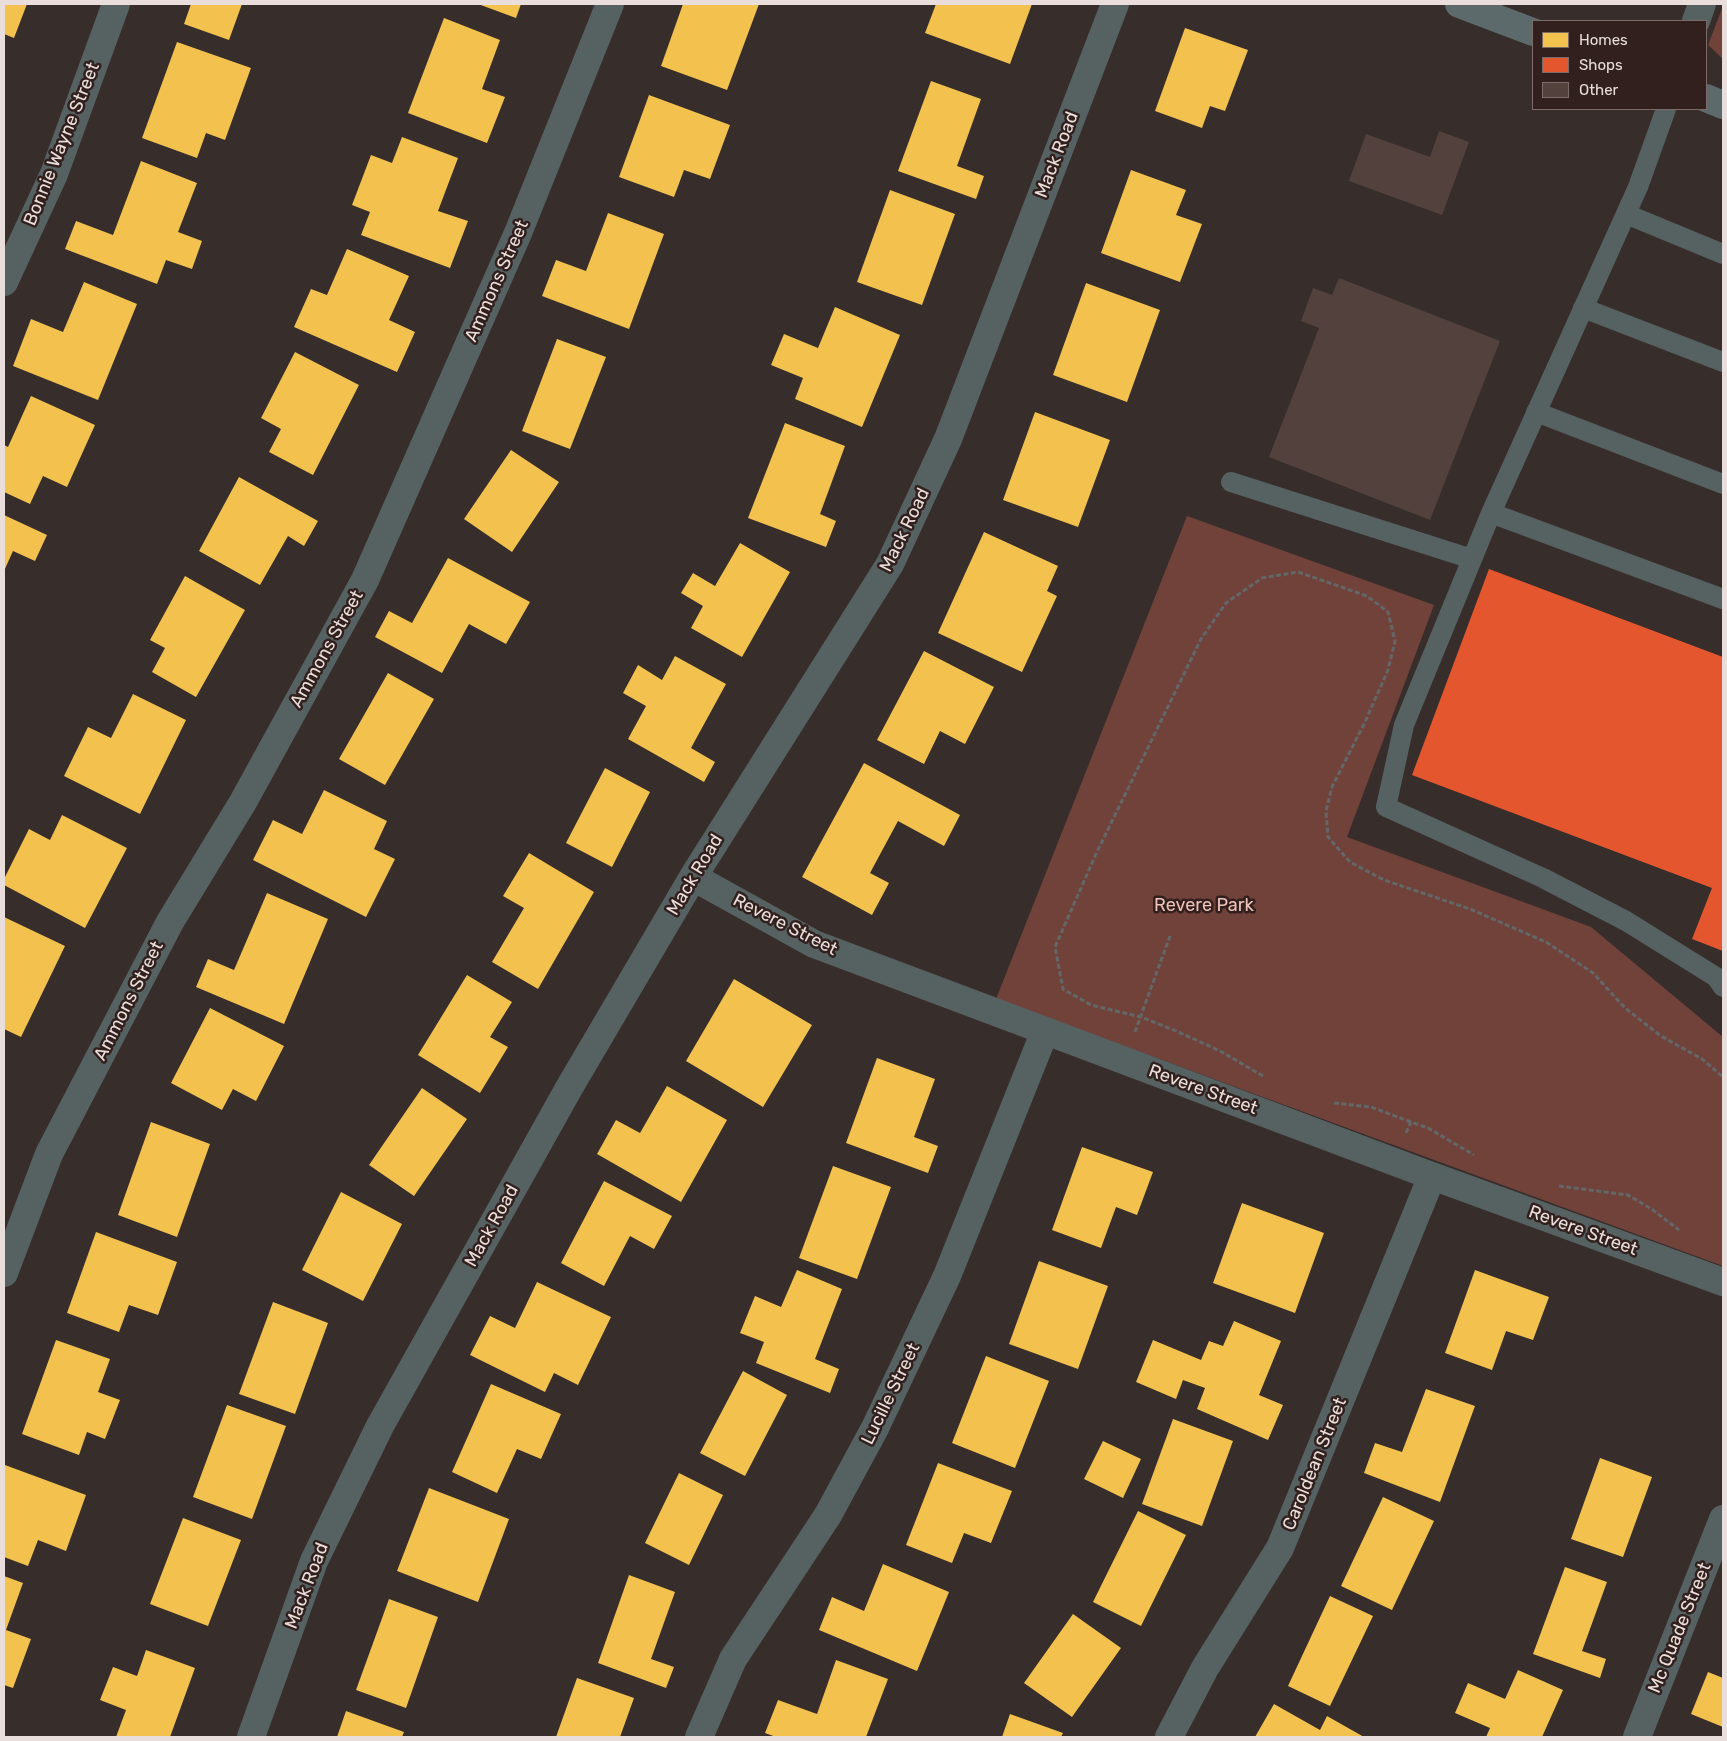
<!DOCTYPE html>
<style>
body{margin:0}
#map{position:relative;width:1727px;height:1741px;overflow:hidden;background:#372e2c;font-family:Rubik,sans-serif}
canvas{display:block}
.frame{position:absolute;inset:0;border:5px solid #eadedc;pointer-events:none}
.legend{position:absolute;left:1532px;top:20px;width:175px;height:90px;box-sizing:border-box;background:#31201d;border:1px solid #7b6c69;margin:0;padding:6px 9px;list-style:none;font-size:15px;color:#eadedc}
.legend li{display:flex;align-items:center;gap:10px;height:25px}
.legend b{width:25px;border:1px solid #7b6c69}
</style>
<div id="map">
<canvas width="1727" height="1741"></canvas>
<div class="frame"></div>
<ul class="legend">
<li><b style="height:14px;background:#f2c14e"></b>Homes</li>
<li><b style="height:14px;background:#e4572e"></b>Shops</li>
<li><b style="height:14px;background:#53413e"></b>Other</li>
</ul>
</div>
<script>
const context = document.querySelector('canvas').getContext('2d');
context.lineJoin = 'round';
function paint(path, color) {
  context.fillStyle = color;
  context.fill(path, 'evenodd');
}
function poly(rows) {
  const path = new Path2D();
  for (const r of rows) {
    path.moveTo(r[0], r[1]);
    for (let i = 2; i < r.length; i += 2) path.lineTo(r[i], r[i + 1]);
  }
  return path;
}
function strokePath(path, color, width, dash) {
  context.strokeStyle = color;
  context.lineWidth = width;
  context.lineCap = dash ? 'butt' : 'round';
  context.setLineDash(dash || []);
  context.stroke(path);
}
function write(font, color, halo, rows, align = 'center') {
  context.font = font + ' Rubik,sans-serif';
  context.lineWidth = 5;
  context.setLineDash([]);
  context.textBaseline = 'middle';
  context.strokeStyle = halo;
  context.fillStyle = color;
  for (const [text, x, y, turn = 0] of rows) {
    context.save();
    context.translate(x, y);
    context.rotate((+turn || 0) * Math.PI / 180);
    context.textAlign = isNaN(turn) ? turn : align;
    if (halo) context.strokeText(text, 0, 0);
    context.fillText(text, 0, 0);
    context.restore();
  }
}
paint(poly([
 [1723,6,1723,59,1708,45],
 [1187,516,1434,605,1347,837,1591,927,1723,1037,1723,1266,996,999]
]), '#71423a');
paint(poly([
 [4,4,27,4,14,38,4,34],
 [191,4,242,4,229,40,184,24],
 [478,4,521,4,516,18],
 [683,4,759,4,727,90,661,66],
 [936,4,1032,4,1010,64,925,33],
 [444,18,500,40,482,89,505,97,487,143,408,113],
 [1185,28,1248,50,1225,111,1210,106,1202,128,1155,111],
 [177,42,251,68,225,140,206,133,197,158,142,138],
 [931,81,981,99,957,166,984,176,976,199,898,171],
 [649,95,730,125,710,179,684,170,674,197,619,177],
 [402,137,458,158,438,211,468,221,450,268,361,235,370,212,352,205,371,155,392,163],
 [141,161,197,183,178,232,202,241,192,269,166,260,157,284,65,249,76,221,113,235],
 [1131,170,1186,190,1176,215,1202,224,1180,282,1101,253],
 [890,190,955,214,922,305,857,282],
 [608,213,664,234,629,329,542,296,556,260,586,271],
 [347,249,409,276,389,320,415,332,397,372,294,327,311,289,327,295],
 [84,282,137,304,98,400,13,366,31,319,63,332],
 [1086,283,1160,310,1127,402,1053,375],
 [835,307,900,335,862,427,795,399,803,378,771,365,784,334,818,348],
 [557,339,606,357,570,449,522,431],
 [295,352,359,385,313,475,269,452,281,429,261,418],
 [31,396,95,425,67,487,43,476,30,504,4,492,4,445,8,447],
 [1035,412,1110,440,1078,527,1003,500],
 [785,423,845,446,820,514,836,521,826,547,748,518],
 [511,450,559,482,512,552,464,519],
 [239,477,318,521,304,546,288,536,260,585,199,551],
 [4,515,47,535,35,561,13,551,4,571],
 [984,532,1058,566,1047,591,1057,596,1022,672,938,633],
 [740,543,790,572,742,657,691,628,703,606,681,593,693,573,715,586],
 [448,558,530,602,506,644,469,624,442,673,375,637,389,611,412,623],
 [185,576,245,610,196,697,152,672,165,648,150,640],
 [924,651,994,687,965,744,940,731,924,764,877,740],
 [675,656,726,684,691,748,715,762,704,782,628,739,646,706,623,693,638,665,662,680],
 [388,673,434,699,385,785,339,759],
 [133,694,186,720,140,814,64,776,88,727,111,738],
 [864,763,960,815,944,846,898,821,870,873,889,883,872,915,802,877],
 [605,768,650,792,612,867,566,843],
 [324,790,387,821,374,849,395,859,366,917,253,860,273,820,302,834],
 [62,815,127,848,85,928,4,885,4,879,29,829,50,840],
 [529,853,594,892,538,989,492,962,524,908,503,896],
 [267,893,328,919,284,1024,196,987,208,959,234,970],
 [4,917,65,946,21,1037,4,1029],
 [467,975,512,1002,490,1037,508,1047,480,1093,418,1055],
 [734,979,812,1025,763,1107,686,1061],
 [210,1008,284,1046,256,1101,233,1089,222,1110,171,1083],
 [877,1058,935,1079,914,1137,938,1146,928,1173,846,1143],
 [667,1086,727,1120,681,1202,597,1154,616,1120,640,1133],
 [422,1088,467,1119,414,1196,369,1165],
 [151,1122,210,1144,177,1237,118,1215],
 [1082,1147,1153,1172,1137,1215,1116,1207,1101,1248,1052,1230],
 [833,1166,891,1187,857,1279,799,1258],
 [604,1181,672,1216,654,1249,630,1236,604,1286,561,1263],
 [341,1192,402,1224,363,1301,302,1270],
 [1242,1203,1324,1233,1295,1313,1213,1283],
 [96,1232,177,1262,158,1315,129,1305,119,1332,67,1313],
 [1039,1261,1108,1286,1078,1369,1009,1344],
 [797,1270,842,1289,815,1359,839,1369,830,1393,756,1363,764,1342,740,1333,755,1296,781,1307],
 [1475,1270,1549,1297,1533,1340,1506,1331,1492,1370,1445,1353],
 [537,1282,611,1317,578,1385,554,1373,545,1392,470,1355,490,1316,515,1328],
 [273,1302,328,1323,295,1414,239,1394],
 [1234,1321,1281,1341,1259,1395,1283,1405,1268,1440,1197,1409,1205,1388,1183,1380,1176,1399,1136,1382,1153,1340,1201,1360,1209,1341,1223,1346],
 [56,1340,110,1359,98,1392,120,1400,105,1439,87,1432,79,1455,22,1434],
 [986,1356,1049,1381,1015,1468,952,1443],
 [743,1371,787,1395,745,1476,700,1453],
 [491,1384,561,1414,541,1459,517,1449,497,1493,452,1472],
 [1426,1389,1475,1406,1440,1502,1364,1473,1375,1443,1402,1452],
 [227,1405,286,1426,252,1519,193,1497],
 [1173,1419,1233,1441,1202,1526,1142,1504],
 [1103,1441,1141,1459,1123,1498,1084,1479],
 [1600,1458,1652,1477,1623,1557,1571,1539],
 [938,1463,1012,1491,991,1543,964,1533,952,1563,906,1545],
 [5,1465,86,1495,66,1551,38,1540,28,1566,4,1557,4,1470],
 [679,1473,723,1495,689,1565,645,1543],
 [429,1488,509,1519,478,1602,397,1571],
 [1383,1497,1434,1521,1392,1610,1341,1586],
 [1138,1511,1186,1535,1141,1626,1093,1602],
 [183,1518,241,1540,208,1626,150,1604],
 [883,1564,949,1592,917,1671,819,1630,832,1597,864,1611],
 [1565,1567,1607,1582,1582,1651,1606,1659,1600,1678,1533,1654],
 [629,1575,675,1592,651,1659,674,1667,666,1688,598,1663],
 [4,1576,23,1583,6,1630,31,1639,13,1688,4,1685],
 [1330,1596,1373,1616,1330,1706,1288,1686],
 [389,1599,438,1617,406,1708,356,1690],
 [1073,1614,1121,1648,1072,1717,1024,1683],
 [146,1650,195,1668,170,1737,116,1737,126,1710,100,1700,113,1667,137,1676],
 [836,1660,888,1679,866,1737,776,1737,765,1733,778,1700,817,1714],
 [1518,1670,1563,1690,1542,1737,1486,1737,1490,1728,1455,1713,1468,1683,1505,1699],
 [1708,1672,1723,1678,1723,1727,1691,1714],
 [577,1678,634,1698,620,1737,556,1737],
 [1274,1704,1320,1730,1327,1716,1364,1737,1255,1737],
 [346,1711,404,1732,402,1737,337,1737],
 [1010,1714,1063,1733,1061,1737,1002,1737]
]), '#f2c14e');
paint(poly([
 [1489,569,1723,657,1723,951,1692,939,1712,888,1412,775]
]), '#e4572e');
paint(poly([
 [1439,131,1469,142,1442,215,1349,181,1366,134,1430,157],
 [1339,278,1500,341,1430,520,1269,457,1319,328,1301,321,1313,288,1332,295]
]), '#53413e');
strokePath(poly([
 [1135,1032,1170,936],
 [1263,1076,1220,1051,1174,1030,1141,1017,1091,1005,1063,989,1055,947,1096,854,1201,639,1226,603,1262,578,1298,572,1367,596,1388,612,1395,641,1388,670,1365,722,1332,787,1326,811,1328,837,1350,862,1384,880,1470,909,1546,942,1593,973,1625,1008,1661,1036,1702,1059,1723,1077],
 [1334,1103,1371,1107,1411,1122,1428,1128,1474,1155],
 [1406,1133,1411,1122],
 [1559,1186,1628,1195,1653,1210,1679,1230]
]), '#636768', 3, [5, 2.5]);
strokePath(poly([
 [1666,109,1638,187,1491,513,1723,599],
 [1626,214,1723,254],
 [1583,308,1723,362],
 [1536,412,1723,484],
 [1231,482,1472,559],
 [1491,513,1404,725,1386,807,1543,878,1626,921,1716,977,1723,987]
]), '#566162', 20);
strokePath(poly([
 [1696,21,1702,4],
 [4,282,54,174,116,4],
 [693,877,814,944,1432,1176,1723,1282],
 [4,1273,49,1154,170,922,243,802,365,580,518,233,610,4],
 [251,1737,314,1561,380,1426,569,1088,693,877,890,564,948,439,1115,4],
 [699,1737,733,1659,828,1515,875,1428,947,1276,1045,1031],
 [1169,1737,1205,1668,1280,1548,1432,1176],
 [1637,1737,1723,1519]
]), '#566162', 28);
strokePath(poly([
 [1459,4,1533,32],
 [1706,98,1723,105]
]), '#5c6a6b', 28);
write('18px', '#eadedc', '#31201d', [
 ["Bonnie Wayne Street",62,144,-68],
 ["Mack Road",1057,155,-69],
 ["Ammons Street",497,281,-66],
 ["Mack Road",905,530,-64],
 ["Ammons Street",327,649,-61],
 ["Mack Road",695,875,-59],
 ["Revere Street",785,925,27],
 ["Ammons Street",129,1001,-63],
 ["Revere Street",1203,1090,20],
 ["Mack Road",492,1226,-61],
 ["Revere Street",1583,1231,20],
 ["Lucille Street",891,1394,-64],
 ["Caroldean Street",1315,1464,-68],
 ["Mack Road",307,1586,-69],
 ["Mc Quade Street",1680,1628,-68]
]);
write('18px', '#f1c3ba', '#31201d', [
 ["Revere Park",1204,906]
]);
</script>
